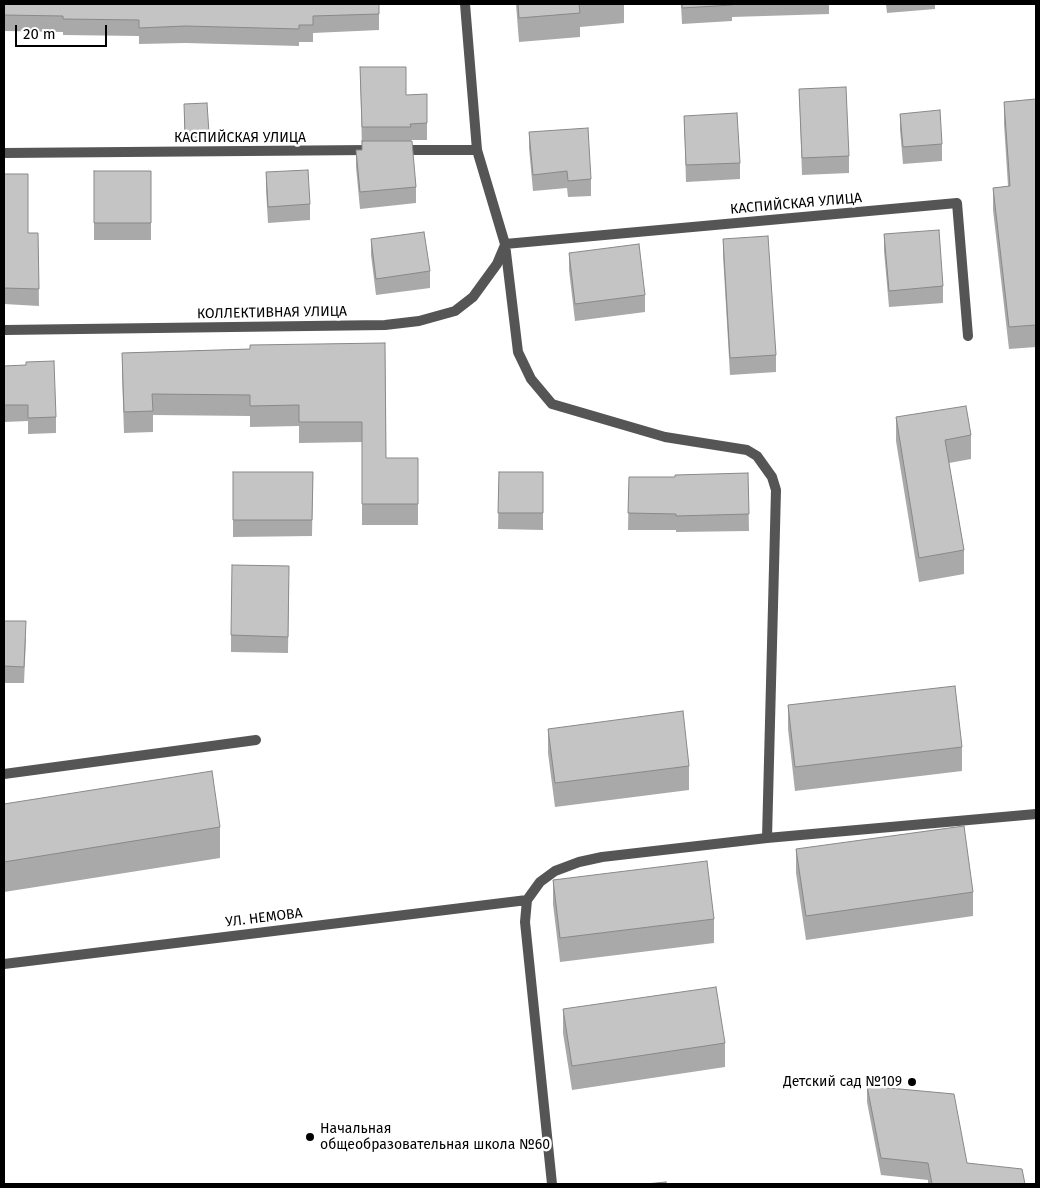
<!DOCTYPE html>
<meta charset="utf-8">
<style>
body{margin:0}
#map{position:relative;width:1040px;height:1188px;overflow:hidden;background:#fff;font-family:"Fira Sans",sans-serif}
canvas{display:block}
.frame{position:absolute;inset:0;border:5px solid #000;pointer-events:none}
.scale{position:absolute;left:15px;top:25px;width:92px;height:22px;box-sizing:border-box;border:2px solid #000;border-top:0;padding-left:6px;font-size:15px;line-height:18px;white-space:nowrap;color:#000;-webkit-text-stroke:4px #fff;paint-order:stroke}
</style>
<div id="map">
<canvas width="1040" height="1188"></canvas>
<div class="frame"></div>
<div class="scale">20 m</div>
</div>
<script>
const context = document.querySelector('canvas').getContext('2d');
context.lineJoin = 'round';
function poly(rows) {
  const path = new Path2D();
  for (const r of rows) {
    path.moveTo(r[0], r[1]);
    for (let i = 2; i < r.length; i += 2) path.lineTo(r[i], r[i + 1]);
  }
  return path;
}
function strokePath(path, color, width, dash) {
  context.strokeStyle = color;
  context.lineWidth = width;
  context.lineCap = dash ? 'butt' : 'round';
  context.setLineDash(dash || []);
  context.stroke(path);
}
function paint(path, color) {
  context.fillStyle = color;
  context.fill(path, 'evenodd');
}
function write(font, color, halo, rows, align = 'center') {
  context.font = font + ' "Fira Sans",sans-serif';
  context.lineWidth = 5;
  context.setLineDash([]);
  context.textBaseline = 'middle';
  context.strokeStyle = halo;
  context.fillStyle = color;
  for (const [text, x, y, turn = 0] of rows) {
    context.save();
    context.translate(x, y);
    context.rotate((+turn || 0) * Math.PI / 180);
    context.textAlign = isNaN(turn) ? turn : align;
    if (halo) context.strokeText(text, 0, 0);
    context.fillText(text, 0, 0);
    context.restore();
  }
}
strokePath(poly([
 [4,774,256,740]
]), '#555', 10);
strokePath(poly([
 [465,4,477,150,505,244,518,352,531,379,552,404,665,437,747,450,757,456,772,477,776,490,767,838],
 [401,150,477,150],
 [4,153,369,150],
 [505,244,957,203,968,336],
 [4,330,385,325,419,321,455,311,473,297,497,264,505,245],
 [4,964,527,900],
 [552,1184,525,922,527,900,540,882,555,871,579,862,602,857,767,838,1036,814]
]), '#555', 10);
paint(poly([
 [4,4,379,4,379,30,313,33,313,42,299,42,299,46,185,43,139,44,139,36,63,35,63,32,4,31],
 [516,4,624,4,624,23,580,27,580,37,519,42],
 [681,4,829,4,829,14,732,17,732,21,682,24],
 [886,4,935,4,935,9,887,13],
 [360,67,406,95,427,123,427,140,411,140,416,187,416,203,360,209,356,167,356,150,362,150],
 [799,89,849,156,849,173,802,175],
 [1036,99,1036,347,1009,349,993,210,993,188,1008,186,1004,124,1004,102],
 [184,113,209,133,209,142,185,143],
 [900,114,942,144,942,161,903,164,900,130],
 [684,116,740,163,740,179,686,182],
 [529,132,591,179,591,196,568,197,567,188,533,191,529,148],
 [94,171,151,171,151,240,94,240],
 [266,172,310,204,310,220,268,223,266,189],
 [4,174,28,233,38,233,39,306,4,304],
 [884,234,943,286,943,303,889,307,884,251],
 [371,239,430,271,430,288,376,295,371,255],
 [723,239,776,355,776,372,730,375,723,255],
 [569,253,645,295,645,312,575,321,569,270],
 [385,343,386,458,418,458,418,525,362,525,362,442,299,443,299,426,250,427,250,416,153,415,153,432,124,433,122,374,122,353,250,349],
 [4,366,56,417,56,433,28,434,28,421,4,422],
 [896,417,971,435,971,459,949,463,964,550,964,574,919,582,896,441],
 [233,472,313,472,312,536,233,537],
 [499,472,543,472,543,530,498,529],
 [748,473,749,531,676,532,676,530,628,530,629,477,675,477],
 [289,583,288,653,231,652,231,635],
 [4,621,26,638,24,683,4,683],
 [788,705,962,747,962,771,795,791,788,729],
 [548,729,689,766,689,790,555,807,548,753],
 [4,804,220,827,220,858,4,892],
 [796,849,973,892,973,916,806,940,796,873],
 [553,880,714,919,714,943,560,962,553,904],
 [563,1009,725,1043,725,1067,572,1090,563,1033],
 [867,1086,967,1163,1025,1184,928,1184,928,1180,881,1175,867,1102]
]), '#a9a9a9');
const building = poly([
 [4,4,379,4,379,14,313,16,313,25,299,25,299,29,185,26,139,28,139,20,63,19,63,16,4,15,4,4],
 [518,4,579,4,580,13,519,18,518,4],
 [682,4,732,4,732,5,682,8,682,4],
 [360,67,406,67,406,95,427,94,427,123,410,124,411,127,362,127,360,67],
 [846,87,849,156,802,158,799,89,846,87],
 [1036,99,1036,325,1009,327,993,188,1010,186,1004,102,1036,99],
 [207,103,209,133,185,134,184,104,207,103],
 [940,110,942,144,903,147,900,114,940,110],
 [737,113,740,163,686,165,684,116,737,113],
 [588,128,591,179,568,181,567,171,533,175,529,132,588,128],
 [362,141,412,141,416,187,360,192,356,150,362,150,362,141],
 [308,170,310,204,268,207,266,172,308,170],
 [94,171,151,171,151,223,94,223,94,171],
 [4,174,28,174,28,233,38,233,39,289,4,288,4,174],
 [939,230,943,286,889,291,884,234,939,230],
 [424,232,430,271,376,279,371,239,424,232],
 [768,236,776,355,730,358,723,239,768,236],
 [639,244,645,295,575,304,569,253,639,244],
 [385,343,386,458,418,458,418,504,362,504,362,422,299,422,299,405,250,406,250,395,152,394,153,411,124,412,122,353,250,349,250,345,385,343],
 [54,361,56,417,28,418,28,405,4,405,4,366,26,365,26,362,54,361],
 [966,406,971,435,945,440,964,550,919,558,896,417,966,406],
 [233,472,313,472,312,520,233,520,233,472],
 [499,472,543,472,543,513,498,513,499,472],
 [748,473,749,514,676,516,676,514,628,513,629,477,675,477,675,475,748,473],
 [232,565,289,566,288,637,231,635,232,565],
 [4,621,26,621,24,667,4,666,4,621],
 [955,686,962,747,795,767,788,705,955,686],
 [683,711,689,766,555,783,548,729,683,711],
 [212,771,220,827,4,862,4,804,212,771],
 [964,826,973,892,806,916,796,849,964,826],
 [707,861,714,919,560,938,553,880,707,861],
 [716,987,725,1043,572,1066,563,1009,716,987],
 [867,1086,954,1094,967,1163,1022,1169,1025,1184,932,1184,928,1163,881,1158,867,1086],
 [666,1182,666,1184,646,1184,666,1182]
]);
paint(building, '#c4c4c4');
strokePath(building, '#898989', 1);
for (const [x, y, r, color] of [
 [912,1082,5,"#000"],
 [310,1137,5,"#000"]
]) {
  const dot = new Path2D();
  dot.arc(x, y, r, 0, 2 * Math.PI);
  context.fillStyle = color;
  context.fill(dot);
  strokePath(dot, '#fff', 2);
}
write('14px', '#000', '#fff', [
 ["КАСПИЙСКАЯ УЛИЦА",240,138],
 ["КАСПИЙСКАЯ УЛИЦА",796,204,-5],
 ["КОЛЛЕКТИВНАЯ УЛИЦА",272,313,-1],
 ["УЛ. НЕМОВА",264,918,-7]
]);
write('14px', '#000', '#fff', [
 ["Детский сад №109",902,1082],
 ["Начальная",320,1129,"left"],
 ["общеобразовательная школа №60",320,1145,"left"]
], 'right');
</script>
